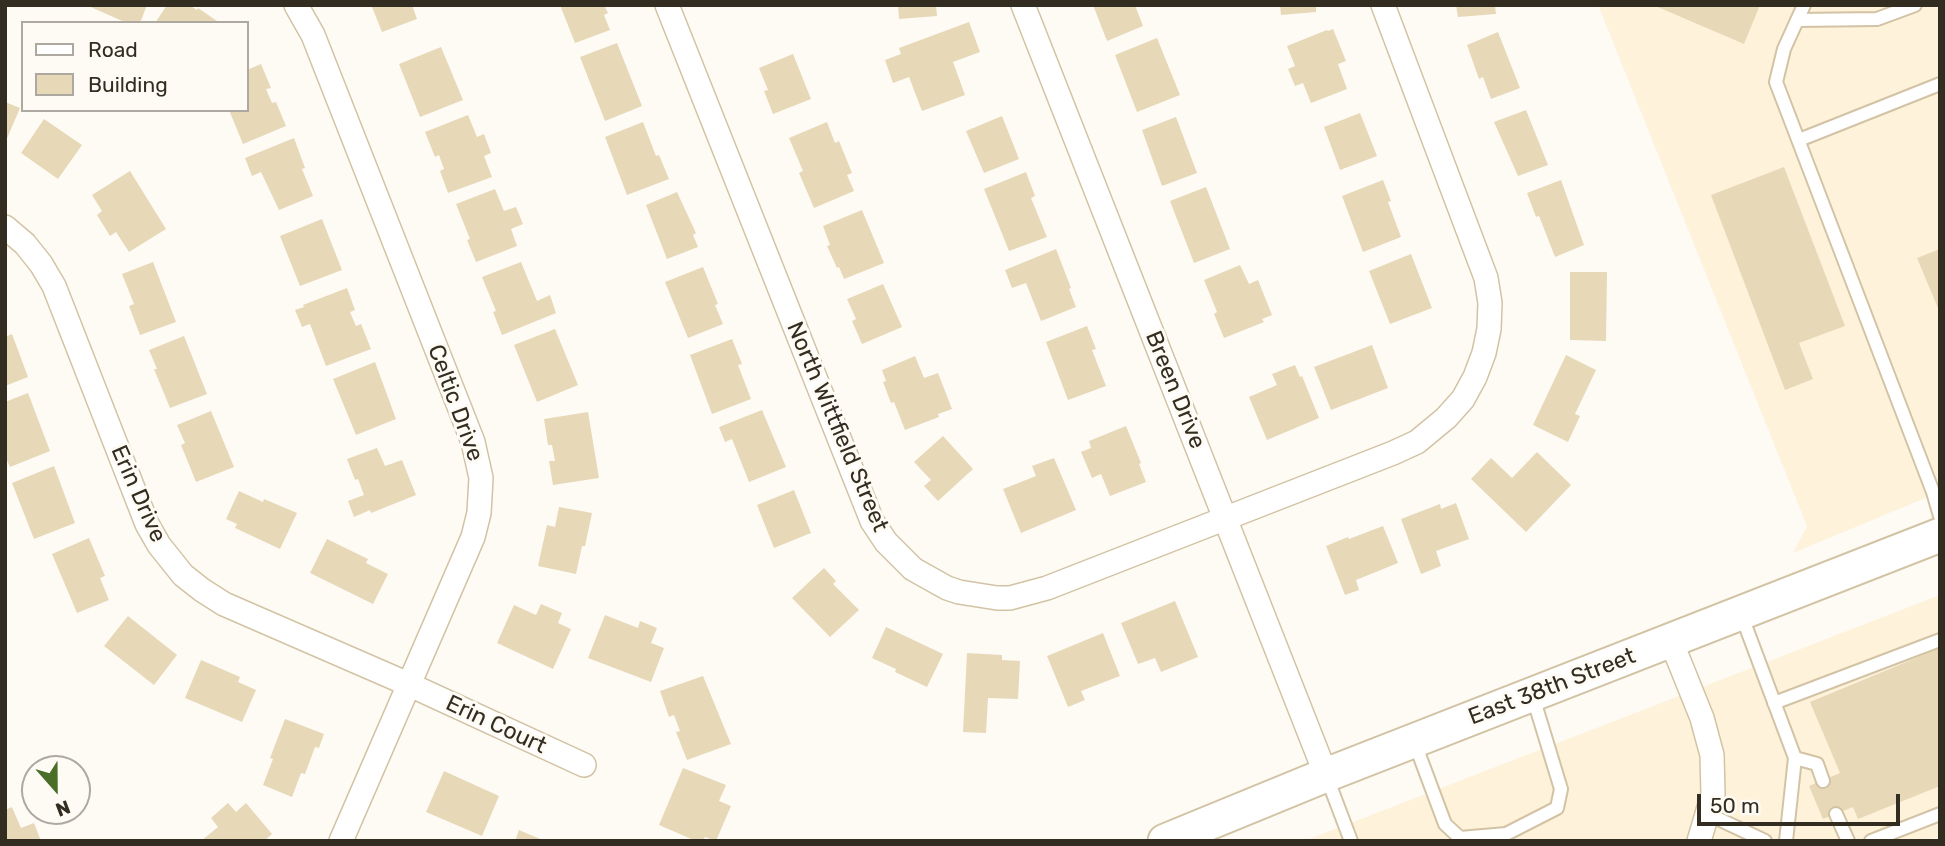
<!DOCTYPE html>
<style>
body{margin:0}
#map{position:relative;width:1945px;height:846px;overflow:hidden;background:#fefbf5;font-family:Rubik,sans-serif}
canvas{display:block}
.frame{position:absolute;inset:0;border:7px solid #332d21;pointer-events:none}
.legend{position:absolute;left:21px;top:21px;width:228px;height:91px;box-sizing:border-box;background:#fefbf5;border:2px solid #ada9a0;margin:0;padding:9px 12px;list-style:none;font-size:21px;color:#332d21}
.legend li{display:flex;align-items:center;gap:14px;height:35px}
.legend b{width:35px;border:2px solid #ada9a0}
.north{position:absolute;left:21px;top:755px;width:70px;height:70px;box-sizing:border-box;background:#fefbf5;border:2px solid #ada9a0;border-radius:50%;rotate:159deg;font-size:19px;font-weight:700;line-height:28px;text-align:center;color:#332d21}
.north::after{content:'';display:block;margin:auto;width:24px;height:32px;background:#496e28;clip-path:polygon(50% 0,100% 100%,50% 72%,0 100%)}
.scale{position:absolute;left:1697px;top:794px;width:203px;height:32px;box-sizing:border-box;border:4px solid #332d21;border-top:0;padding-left:9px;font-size:21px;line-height:24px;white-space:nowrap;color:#332d21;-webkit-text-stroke:5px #fefbf5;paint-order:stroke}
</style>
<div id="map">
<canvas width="1945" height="846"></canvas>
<div class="frame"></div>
<ul class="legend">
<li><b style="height:9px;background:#fff"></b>Road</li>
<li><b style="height:19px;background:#e7d8b8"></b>Building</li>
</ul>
<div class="north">N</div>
<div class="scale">50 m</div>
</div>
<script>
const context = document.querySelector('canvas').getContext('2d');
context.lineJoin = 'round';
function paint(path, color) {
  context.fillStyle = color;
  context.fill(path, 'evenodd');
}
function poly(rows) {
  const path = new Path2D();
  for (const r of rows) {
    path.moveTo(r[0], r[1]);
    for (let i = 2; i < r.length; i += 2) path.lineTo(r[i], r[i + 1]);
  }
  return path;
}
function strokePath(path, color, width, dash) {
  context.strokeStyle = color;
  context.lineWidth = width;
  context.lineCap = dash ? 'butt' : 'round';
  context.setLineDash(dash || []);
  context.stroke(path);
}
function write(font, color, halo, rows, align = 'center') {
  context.font = font + ' Rubik,sans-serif';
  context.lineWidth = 6;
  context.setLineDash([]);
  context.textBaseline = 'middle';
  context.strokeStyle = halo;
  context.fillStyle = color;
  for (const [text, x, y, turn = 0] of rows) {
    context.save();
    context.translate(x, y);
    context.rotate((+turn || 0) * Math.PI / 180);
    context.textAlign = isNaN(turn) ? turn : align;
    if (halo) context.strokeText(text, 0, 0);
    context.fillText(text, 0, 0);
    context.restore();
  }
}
paint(poly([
 [1598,5,1940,5,1940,492,1793,553,1807,526],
 [1940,595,1940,836,1927,841,1304,841]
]), '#fef2db');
paint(poly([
 [86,5,147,5,140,23,127,23],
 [167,5,189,5,197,10,198,8,220,23,155,23],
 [377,5,412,5,417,19,382,32,372,7],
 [560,5,604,5,608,13,604,15,610,30,575,43],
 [898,5,936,5,937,16,899,19],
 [1093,5,1135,5,1143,26,1107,41],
 [1280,5,1316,5,1316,12,1281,15],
 [1456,5,1495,5,1496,14,1458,17],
 [1653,5,1760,5,1744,44],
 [969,22,980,52,953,62,965,95,922,111,909,77,893,83,885,60,901,54,899,48],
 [1333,29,1346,61,1338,64,1347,89,1311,103,1303,83,1295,86,1288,69,1295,66,1287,46,1327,30,1328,31],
 [1498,32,1520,88,1491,99,1483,77,1479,79,1467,45],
 [1157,38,1180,95,1137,112,1115,55],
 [617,43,642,106,605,121,580,57],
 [441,47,463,100,420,117,399,64],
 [793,54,811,99,773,114,764,91,768,90,759,68],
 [261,64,271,88,266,89,272,103,276,102,286,126,243,144,229,110,247,110,247,70],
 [5,102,20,108,5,143],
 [1526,110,1548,165,1518,176,1494,122],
 [1360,113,1377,156,1340,170,1324,127],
 [468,115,477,137,484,134,491,153,484,156,492,177,448,193,440,171,444,169,439,155,435,157,425,132],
 [1002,116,1019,159,984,173,966,131],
 [1176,117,1197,173,1162,186,1142,130],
 [44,119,82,145,58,179,21,153],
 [643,122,656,156,659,155,669,179,627,195,605,137],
 [827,122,835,143,839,141,852,173,847,175,854,191,814,208,799,173,803,171,789,138],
 [294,138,305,168,302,169,313,196,279,210,261,172,252,176,245,158],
 [1784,167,1845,326,1799,343,1813,379,1785,390,1711,195],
 [130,171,166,229,129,252,116,232,110,236,97,215,102,211,92,195],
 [1026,172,1035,196,1031,198,1047,237,1009,251,984,189],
 [1383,180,1391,201,1388,202,1401,237,1363,252,1342,196],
 [1561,180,1584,245,1555,257,1539,216,1536,217,1527,193],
 [1206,187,1230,249,1194,263,1170,201],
 [495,189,504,211,516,207,523,224,511,229,517,246,476,262,467,240,470,239,456,204],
 [677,192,696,233,693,235,698,247,667,259,646,205],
 [862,210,884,263,844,279,839,267,837,268,827,246,830,245,823,226],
 [322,219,342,270,300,286,280,236],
 [1056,249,1071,288,1069,289,1076,307,1041,321,1026,283,1012,288,1005,270],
 [1940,249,1940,313,1917,258],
 [1411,254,1432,308,1390,324,1369,271],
 [153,262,176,322,140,335,129,306,134,304,122,274],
 [521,262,537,301,550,295,556,313,502,335,493,312,496,311,482,277],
 [1240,265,1249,284,1258,280,1272,315,1262,319,1264,322,1224,338,1214,314,1217,312,1204,280],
 [703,267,718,304,715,305,723,324,688,338,665,282],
 [1570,272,1607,272,1606,341,1570,340],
 [883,284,902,327,862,344,852,321,856,319,847,299],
 [347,288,355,310,350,312,356,326,361,324,371,349,326,366,310,324,302,327,295,310,304,307,303,305],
 [1087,326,1096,349,1092,350,1106,386,1068,400,1046,342],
 [555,329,578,385,537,402,514,345],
 [12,334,28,377,5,386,5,337],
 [184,336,207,394,170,408,154,369,157,369,149,350],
 [732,339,742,364,738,365,751,399,712,414,690,355],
 [1372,345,1388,388,1331,410,1314,367],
 [1566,355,1596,370,1575,414,1580,416,1568,442,1533,425],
 [915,356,924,378,938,373,952,409,938,414,939,417,905,430,894,402,891,403,883,382,886,381,882,370],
 [375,362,396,419,356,435,333,379],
 [1295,365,1300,377,1302,376,1319,418,1267,440,1249,397,1277,385,1272,374],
 [28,393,50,451,10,467,5,456,5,402],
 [762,410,786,467,749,482,732,439,725,442,719,427],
 [211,411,234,467,196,482,181,445,185,443,177,425],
 [588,412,599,478,553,485,549,461,555,461,552,445,548,445,544,419],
 [1126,426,1141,463,1139,464,1146,482,1110,496,1101,474,1092,478,1081,452,1091,448,1089,441],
 [943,436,973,469,938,501,924,486,931,480,914,462],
 [377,448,385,466,402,460,416,495,371,513,370,510,354,517,348,501,364,495,358,479,355,480,347,459],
 [1537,452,1571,485,1526,532,1471,479,1491,458,1512,478],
 [1054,458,1076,510,1021,533,1003,489,1036,476,1032,466],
 [54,466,75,523,34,539,12,483],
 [794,490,811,533,774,548,757,505],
 [239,491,263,502,264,499,297,513,280,549,235,528,237,524,226,519],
 [1456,503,1469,539,1436,551,1441,566,1421,574,1401,519,1440,504,1441,509],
 [559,507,592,513,585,546,582,546,576,574,538,566,547,525,555,527],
 [1383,526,1398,563,1356,580,1359,590,1345,595,1326,546,1348,537,1349,539],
 [89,538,105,576,100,578,109,600,77,613,52,554],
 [327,539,368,559,366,563,388,574,373,604,310,573],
 [824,568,836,581,833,584,859,610,830,637,792,598],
 [1175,601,1198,657,1161,672,1155,658,1138,664,1121,623],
 [541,604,562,613,558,623,571,629,553,669,497,643,514,605,536,615],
 [605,615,638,628,640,621,657,628,651,643,664,648,651,682,588,658],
 [128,616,177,655,154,685,104,646],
 [886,627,943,654,927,687,895,672,896,669,872,658],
 [1103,633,1120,676,1081,691,1085,700,1068,707,1047,656],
 [1940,648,1940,786,1858,819,1853,807,1823,819,1809,786,1840,773,1810,702],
 [967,653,1002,655,1002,660,1020,661,1018,699,988,698,986,733,963,732],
 [201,660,240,677,238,682,256,690,242,722,185,698],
 [703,676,731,744,687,760,676,732,680,731,674,715,669,717,660,691],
 [285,719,324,734,319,748,315,747,305,774,301,773,292,797,263,785,273,759,270,758],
 [683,768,726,785,719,801,731,806,716,841,705,837,703,841,696,841,659,825],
 [444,771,499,796,482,836,426,812],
 [228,803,236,812,246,803,272,834,264,841,201,841,218,827,211,818],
 [12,807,21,828,34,823,41,841,5,841,5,810],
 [519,830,545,841,515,841]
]), '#e7d8b8');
const service = poly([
 [1804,5,1784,49,1776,82,1933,492,1940,516],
 [1797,20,1877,19,1915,5],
 [1799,140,1940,84],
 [1741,614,1795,758,1786,841],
 [1774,703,1940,640],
 [1414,741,1445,824,1460,838,1506,834,1557,808,1561,789,1533,697],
 [1795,758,1817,764,1823,781],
 [1326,775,1351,841],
 [1708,814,1765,841],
 [1836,814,1848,841],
 [1871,841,1940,814]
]);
const minor = poly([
 [296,5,313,35,473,442,481,478,479,513,473,537,341,841],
 [667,5,872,521,886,542,913,569,947,588,959,592,997,598,1010,598,1047,588,1393,453,1417,442,1446,418,1463,399,1475,377,1484,353,1489,329,1490,303,1486,278,1383,5],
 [1023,5,1326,775],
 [5,227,25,244,41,264,54,286,147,524,159,545,183,575,202,590,224,604,408,684,584,765],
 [1671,641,1702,718,1712,755,1713,794,1699,841]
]);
const secondary = poly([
 [1165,841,1326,775,1940,535]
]);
strokePath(service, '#d2c3a4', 16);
strokePath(minor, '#d2c3a4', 26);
strokePath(secondary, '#d2c3a4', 37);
strokePath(service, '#fff', 12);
strokePath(minor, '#fff', 23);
strokePath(secondary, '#fff', 33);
write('23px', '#332d21', '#fefbf5', [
 ["Breen Drive",1175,390,68],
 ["Celtic Drive",455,403,70],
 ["North Wittfield Street",837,427,67],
 ["Erin Drive",138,494,66],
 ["East 38th Street",1552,687,-21],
 ["Erin Court",496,725,25]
]);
</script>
